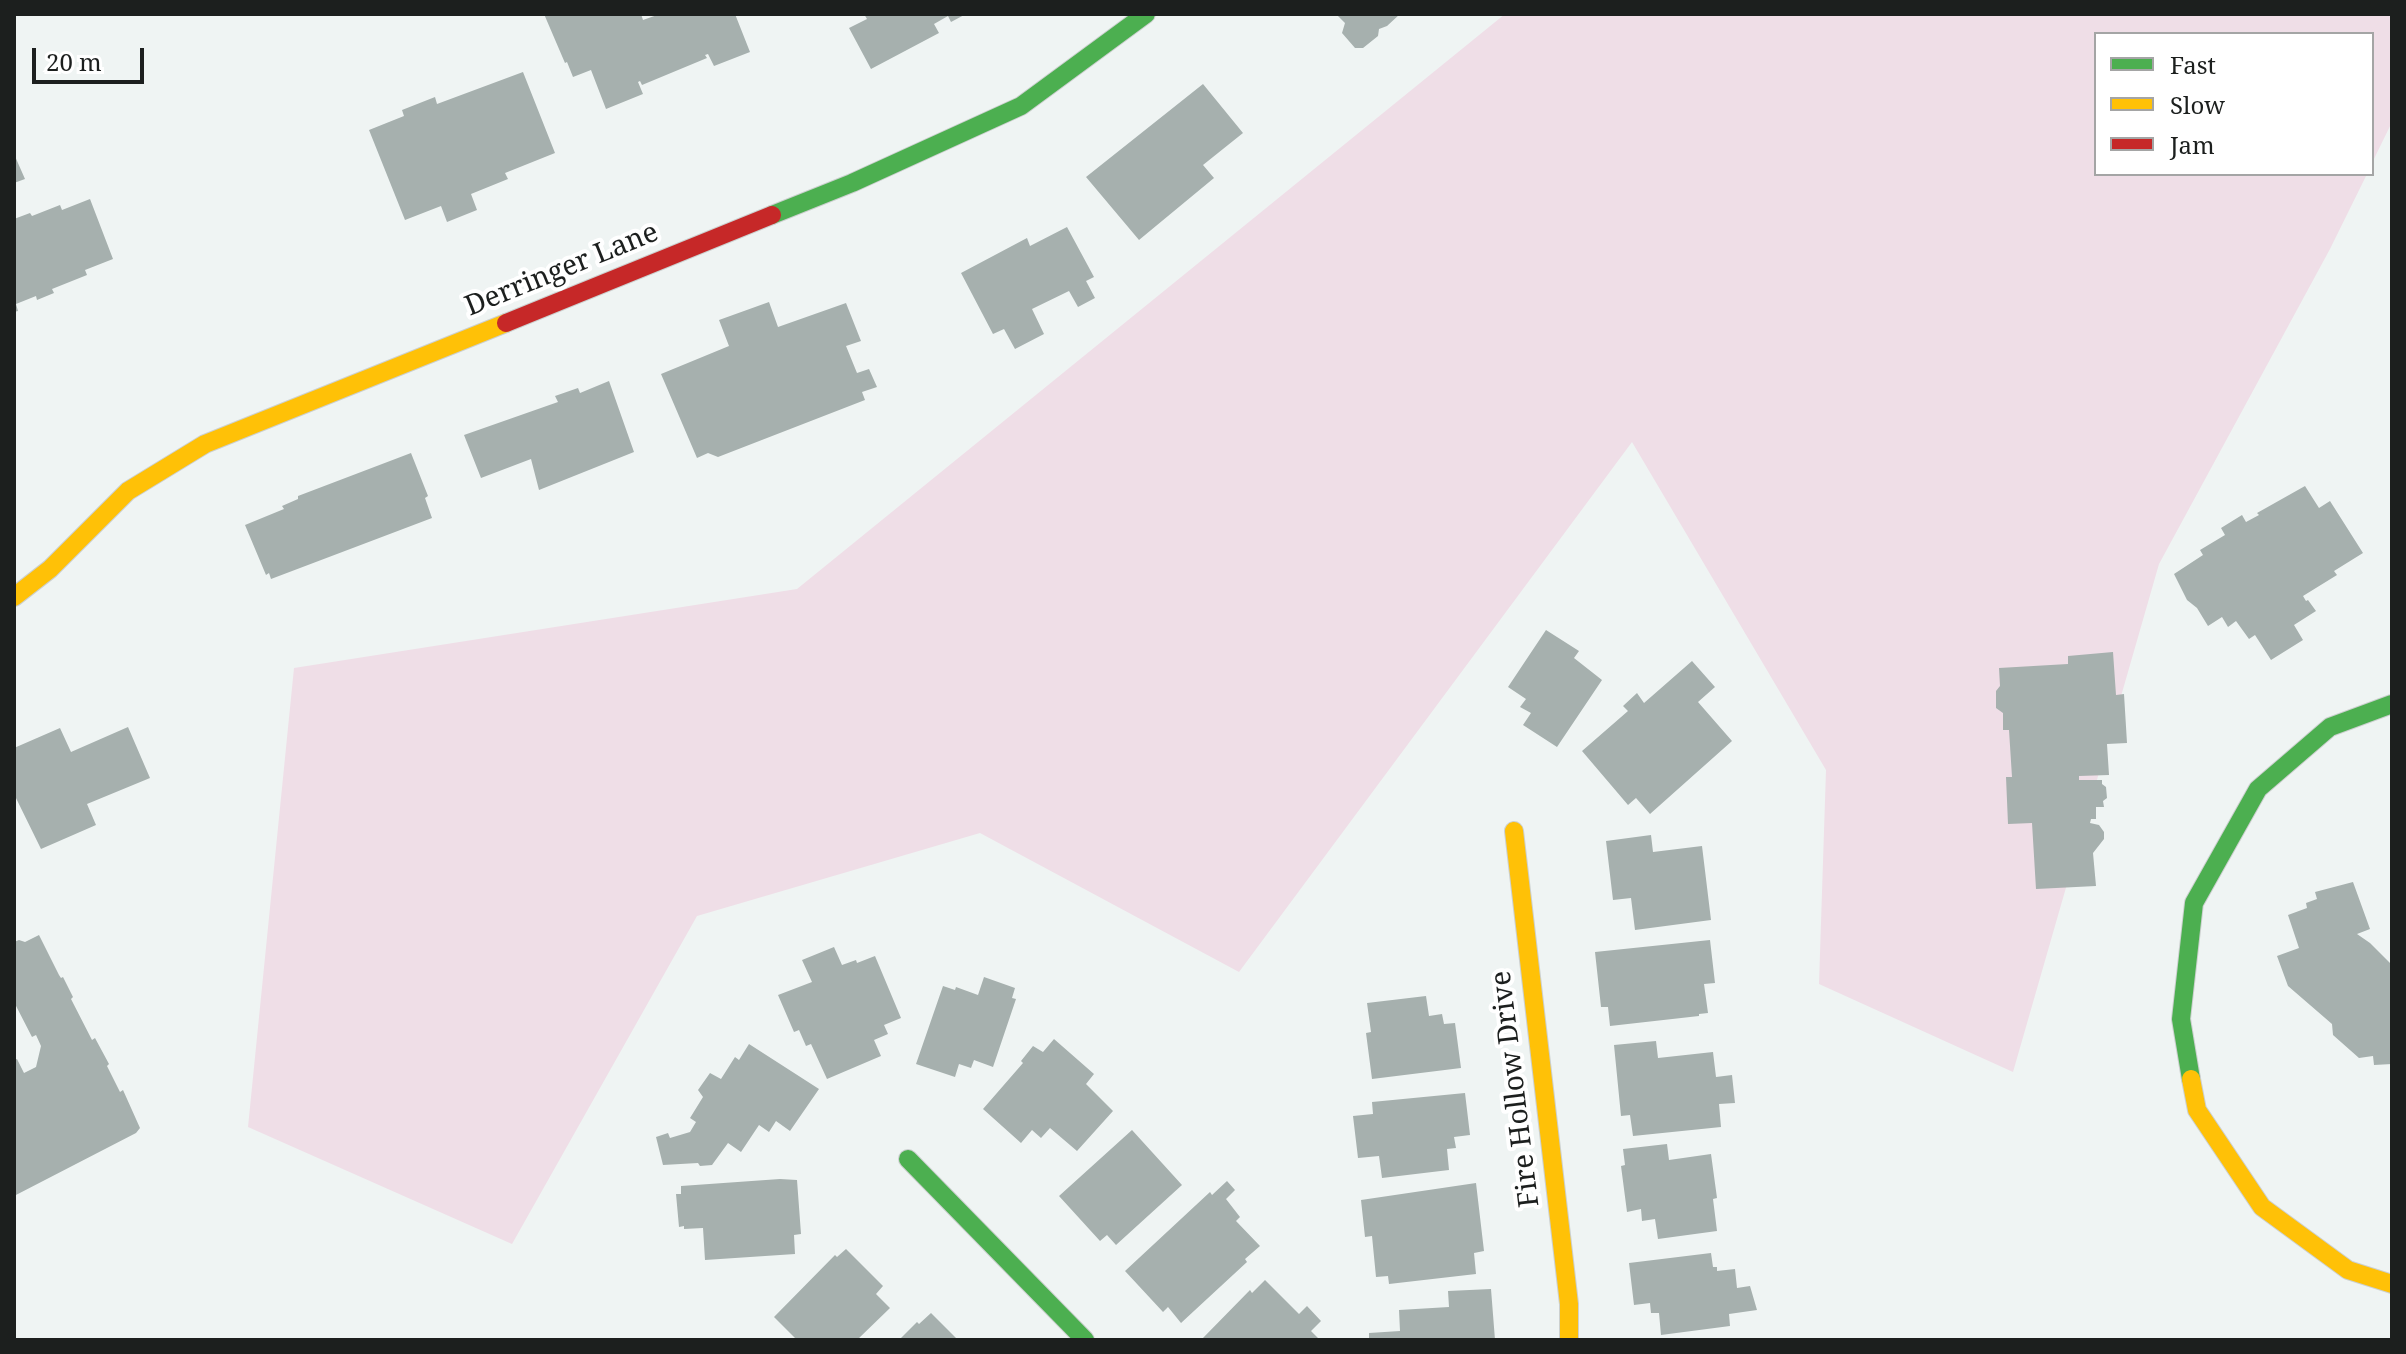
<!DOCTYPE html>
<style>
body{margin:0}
#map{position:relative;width:2406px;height:1354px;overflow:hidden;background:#eff4f3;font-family:"Noto Serif",serif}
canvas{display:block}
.frame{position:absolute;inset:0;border:16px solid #1c1f1e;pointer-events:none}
.legend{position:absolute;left:2094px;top:32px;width:280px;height:144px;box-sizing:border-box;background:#fff;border:2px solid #a4a5a5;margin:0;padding:10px 14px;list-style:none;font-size:24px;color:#1c1f1e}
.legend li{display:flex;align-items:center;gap:16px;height:40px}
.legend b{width:40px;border:2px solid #a4a5a5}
.scale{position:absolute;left:32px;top:48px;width:112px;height:36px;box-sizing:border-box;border:4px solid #1c1f1e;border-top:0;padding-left:10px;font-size:24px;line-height:28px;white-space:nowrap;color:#1c1f1e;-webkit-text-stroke:6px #fff;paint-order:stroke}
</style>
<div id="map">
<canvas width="2406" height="1354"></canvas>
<div class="frame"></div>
<ul class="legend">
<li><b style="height:10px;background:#4caf50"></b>Fast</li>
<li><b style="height:10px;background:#ffc107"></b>Slow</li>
<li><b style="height:10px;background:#c62828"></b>Jam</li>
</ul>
<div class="scale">20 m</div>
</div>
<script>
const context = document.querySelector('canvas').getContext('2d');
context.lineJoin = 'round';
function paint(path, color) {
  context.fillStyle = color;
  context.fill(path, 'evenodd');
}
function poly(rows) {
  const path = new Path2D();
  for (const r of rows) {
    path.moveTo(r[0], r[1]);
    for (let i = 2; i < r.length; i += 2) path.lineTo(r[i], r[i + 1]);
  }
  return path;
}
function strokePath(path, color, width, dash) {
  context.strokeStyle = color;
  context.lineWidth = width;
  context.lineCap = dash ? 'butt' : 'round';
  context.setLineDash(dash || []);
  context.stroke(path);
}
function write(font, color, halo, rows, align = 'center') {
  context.font = font + ' "Noto Serif",serif';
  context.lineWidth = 8;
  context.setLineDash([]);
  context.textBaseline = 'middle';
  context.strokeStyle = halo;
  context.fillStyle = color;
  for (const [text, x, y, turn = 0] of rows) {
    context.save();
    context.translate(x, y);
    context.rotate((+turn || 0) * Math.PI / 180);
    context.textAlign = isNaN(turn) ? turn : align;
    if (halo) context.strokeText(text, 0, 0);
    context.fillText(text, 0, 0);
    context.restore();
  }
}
paint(poly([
 [1505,14,2392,14,2392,122,2372,163,2372,34,2096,34,2096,174,2367,174,2330,249,2159,564,2013,1072,1819,984,1826,770,1632,442,1239,972,980,833,697,916,512,1244,248,1127,294,668,797,589]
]), '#efdee7');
paint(poly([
 [544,14,641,14,643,20,660,14,735,14,750,52,714,66,708,54,705,55,707,58,642,85,640,81,638,82,643,94,606,109,591,70,573,77,567,62,565,63],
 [864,14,966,14,951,22,948,16,934,24,939,33,871,69,849,28,867,19],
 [1336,14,1400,14,1387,26,1379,29,1378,36,1363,48,1355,48,1342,33,1345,23],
 [523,72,555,153,505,173,508,179,471,194,477,210,447,222,441,206,405,220,369,130,404,116,402,110,435,97,437,104],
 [1203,84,1243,133,1203,165,1214,178,1139,240,1086,177],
 [14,154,25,179,14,183],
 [90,199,113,259,85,270,87,275,52,289,54,293,37,300,36,296,16,304,18,311,14,312,14,219,30,213,32,216,60,205,62,210],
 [1067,227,1094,277,1086,281,1095,298,1078,307,1069,291,1032,309,1044,334,1015,349,1004,329,993,334,961,273,1027,238,1030,246],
 [769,302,778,327,846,303,861,341,846,346,857,373,869,369,877,387,862,392,865,400,718,457,708,453,697,458,661,374,729,346,719,320],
 [609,381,634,452,539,490,531,459,481,478,464,435,558,402,555,396,578,388,580,393],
 [411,453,428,496,425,498,432,518,271,579,269,573,266,575,245,525,284,509,282,506,298,499,298,496],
 [2305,486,2319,508,2330,501,2363,553,2334,571,2337,575,2303,596,2306,601,2308,600,2316,611,2294,625,2303,640,2271,660,2255,635,2249,639,2236,621,2228,627,2222,617,2208,626,2197,608,2187,600,2174,574,2203,555,2200,550,2225,535,2221,528,2242,515,2246,522,2259,515,2257,513],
 [1546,630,1579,651,1574,658,1602,680,1557,747,1523,725,1531,713,1520,707,1526,699,1508,687],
 [2113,652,2116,695,2124,694,2127,743,2107,744,2109,775,2079,776,2079,780,2102,780,2102,784,2106,787,2107,798,2103,801,2104,807,2096,807,2096,819,2091,819,2090,823,2099,825,2104,832,2104,839,2093,853,2096,886,2036,889,2032,823,2008,824,2006,777,2012,777,2009,730,2003,730,2003,713,1996,708,1996,691,2000,686,1999,668,2068,664,2068,656],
 [1692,661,1715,687,1698,702,1732,741,1650,814,1636,798,1628,805,1582,751,1628,711,1623,706,1637,693,1644,703],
 [128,727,150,778,87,804,96,825,41,849,14,794,14,748,60,728,71,752],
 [1651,835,1653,852,1702,846,1711,920,1635,930,1631,898,1613,900,1606,841],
 [2353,882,2370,929,2357,934,2370,943,2392,965,2392,1064,2374,1065,2373,1056,2359,1058,2333,1035,2332,1024,2288,986,2277,956,2299,948,2288,915,2307,908,2306,903,2317,899,2315,892],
 [39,935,59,975,61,978,63,977,73,997,71,999,92,1040,95,1038,109,1064,107,1066,120,1092,123,1090,140,1128,136,1133,14,1196,14,1060,17,1059,24,1073,36,1067,41,1046,36,1035,32,1037,14,1002,14,942,19,940,25,942],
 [1710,940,1715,983,1704,984,1708,1013,1699,1014,1699,1016,1610,1026,1608,1007,1601,1007,1595,952],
 [834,947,842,965,856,960,857,963,875,956,901,1018,884,1025,888,1034,874,1040,881,1056,827,1079,811,1044,806,1046,799,1030,794,1032,778,995,812,982,802,960],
 [984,977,1015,988,1012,998,1016,999,993,1067,974,1060,971,1068,959,1064,955,1077,916,1064,943,986,955,990,956,987,978,995],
 [1426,996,1429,1016,1442,1014,1444,1024,1455,1023,1461,1068,1372,1079,1366,1033,1371,1032,1367,1003],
 [1054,1039,1094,1074,1086,1084,1113,1111,1077,1151,1050,1128,1041,1138,1032,1130,1021,1143,983,1109,1023,1063,1021,1061,1033,1046,1043,1052],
 [1656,1041,1658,1058,1713,1052,1716,1077,1732,1075,1735,1103,1719,1104,1721,1127,1633,1136,1630,1115,1621,1116,1614,1045],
 [749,1044,819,1089,790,1131,776,1121,769,1132,759,1125,741,1152,728,1143,712,1165,700,1166,698,1163,663,1165,656,1137,668,1133,670,1138,690,1132,696,1122,690,1118,703,1097,698,1090,710,1073,721,1079,735,1057,739,1060],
 [1465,1093,1470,1135,1454,1137,1456,1148,1447,1149,1449,1170,1382,1178,1379,1156,1358,1158,1353,1116,1373,1114,1372,1102],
 [1132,1130,1182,1185,1116,1245,1107,1235,1100,1241,1059,1196],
 [1667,1144,1669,1160,1711,1154,1717,1198,1713,1199,1717,1231,1658,1239,1655,1219,1642,1221,1641,1209,1627,1212,1621,1166,1625,1165,1623,1149],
 [780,1179,797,1180,801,1234,794,1235,795,1254,705,1260,703,1228,684,1229,684,1226,679,1227,676,1194,681,1194,681,1186],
 [1227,1181,1235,1190,1226,1199,1240,1217,1236,1221,1260,1246,1245,1259,1247,1262,1181,1323,1168,1307,1163,1312,1125,1271,1210,1192,1212,1195],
 [1476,1183,1484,1251,1474,1253,1476,1274,1389,1284,1388,1276,1376,1277,1372,1236,1365,1237,1361,1200],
 [846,1249,883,1286,876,1294,890,1308,857,1340,797,1340,774,1317,835,1255,837,1257],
 [1711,1253,1713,1267,1717,1267,1717,1271,1735,1269,1737,1288,1750,1286,1757,1310,1729,1314,1730,1326,1661,1335,1659,1313,1651,1313,1650,1303,1634,1305,1629,1263],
 [1265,1280,1299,1314,1307,1306,1321,1321,1311,1331,1320,1340,1201,1340,1250,1290,1252,1293],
 [1491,1289,1495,1340,1369,1340,1369,1333,1400,1331,1399,1310,1449,1307,1448,1291],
 [931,1313,958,1340,899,1340,917,1322,919,1324]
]), '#a6b0ae');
const fast = poly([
 [772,215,852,183,1021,106,1146,14],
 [2191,1079,2181,1019,2194,903,2258,789,2330,727,2392,704],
 [908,1159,1085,1340]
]);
const slow = poly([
 [14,597,50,569,128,491,205,444,506,323],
 [1514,831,1569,1304,1569,1340],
 [2191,1079,2197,1110,2262,1207,2348,1270,2392,1284]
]);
const jam = poly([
 [506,323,772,215]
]);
strokePath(fast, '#ccd0cf', 20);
strokePath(slow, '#ccd0cf', 20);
strokePath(jam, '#ccd0cf', 20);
strokePath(fast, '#4caf50', 18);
strokePath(slow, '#ffc107', 18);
strokePath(jam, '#c62828', 18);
write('28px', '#1c1f1e', '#fff', [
 ["Derringer Lane",562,270,-22],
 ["Fire Hollow Drive",1516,1089,-97]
]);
</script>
